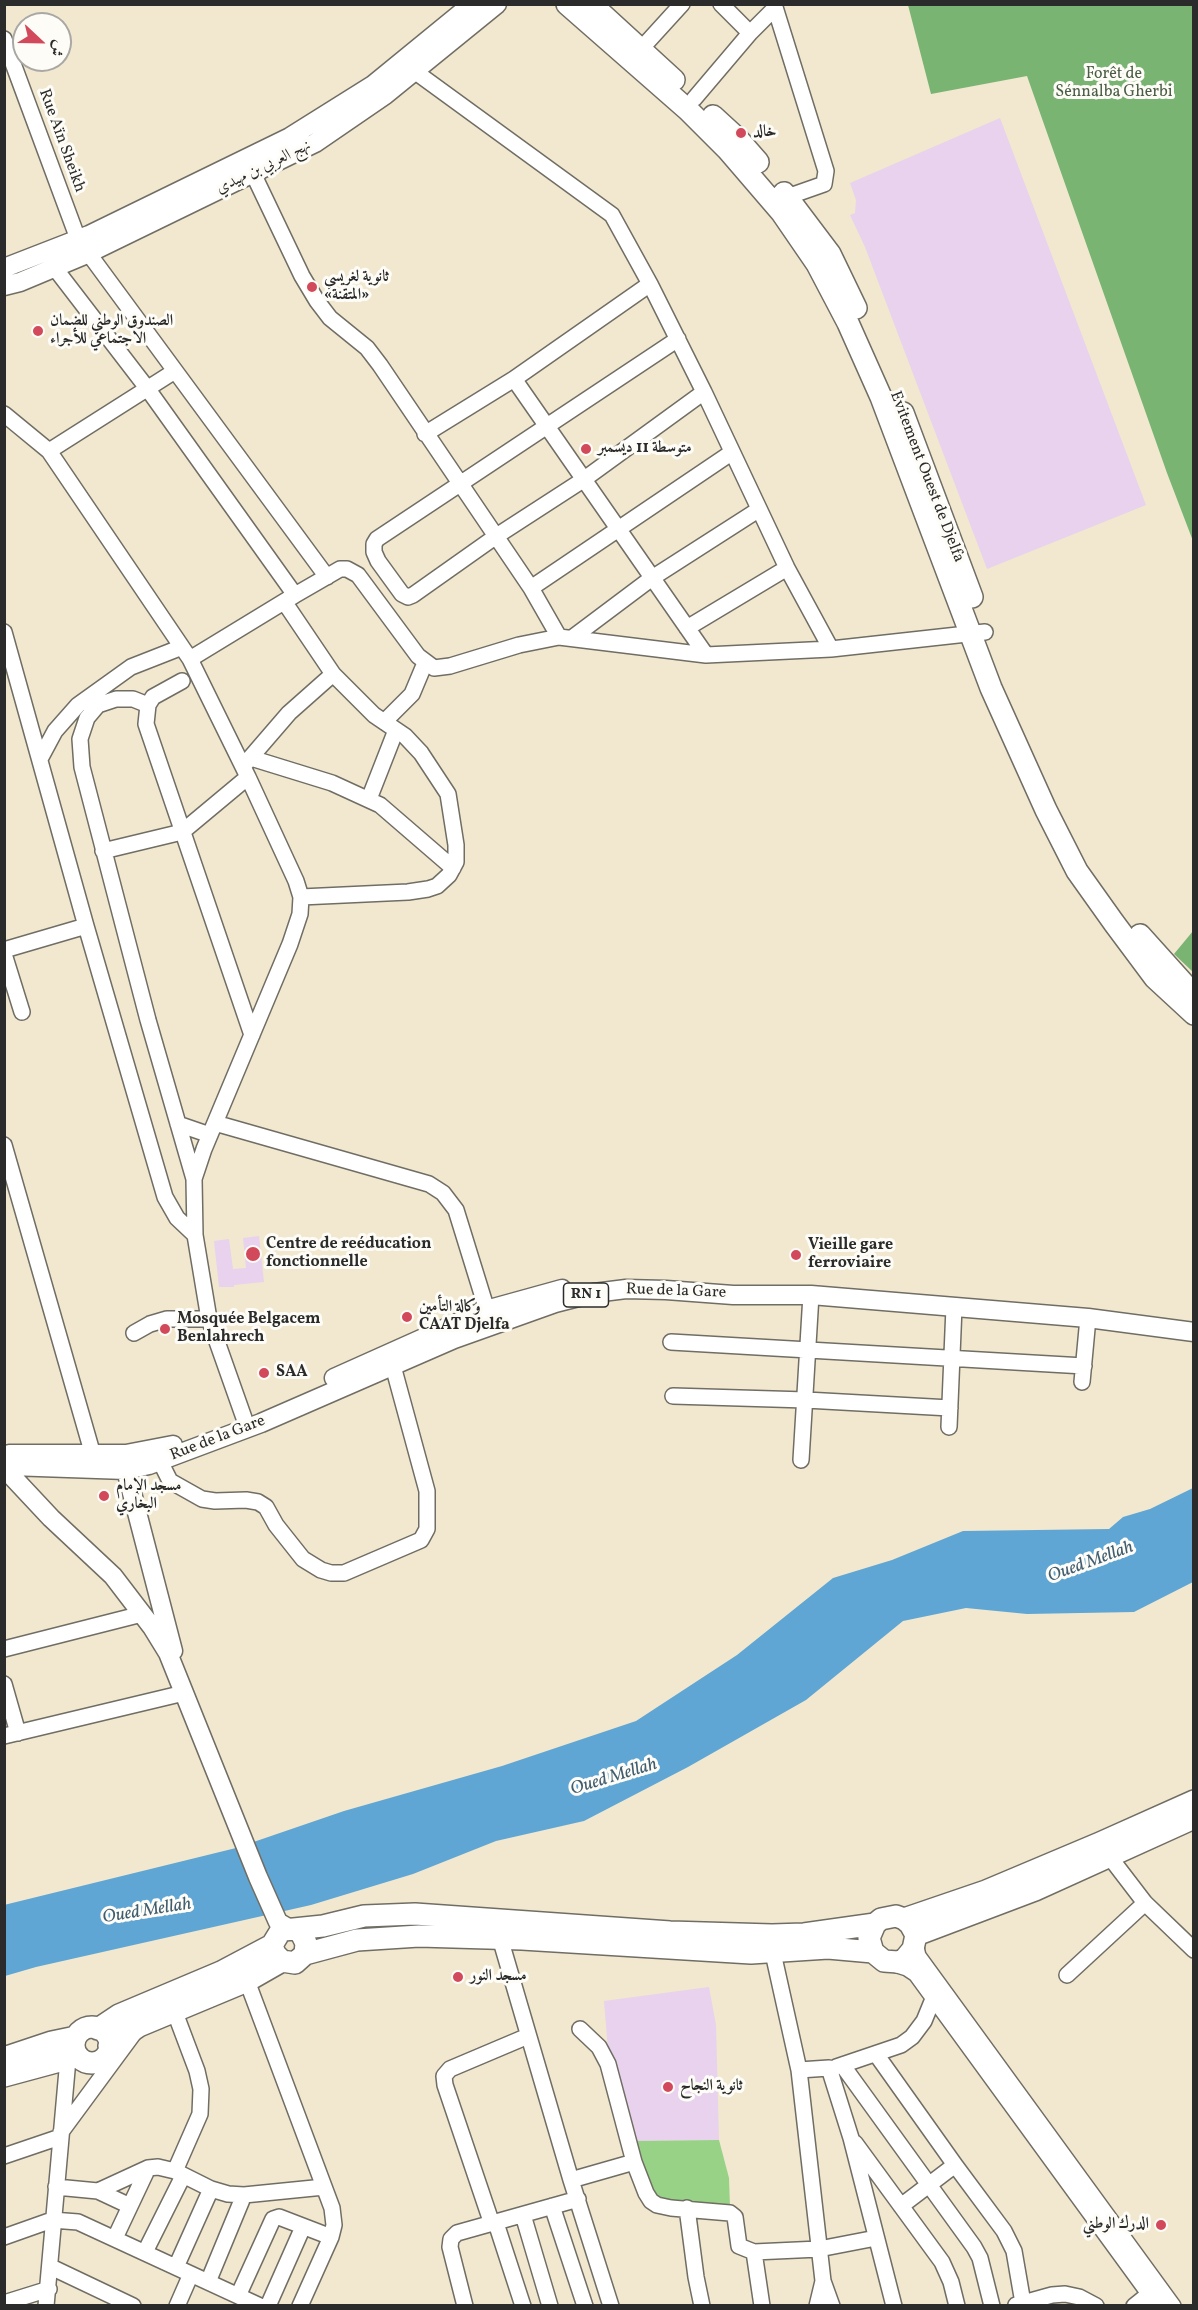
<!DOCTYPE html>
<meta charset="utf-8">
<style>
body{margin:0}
#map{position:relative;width:1198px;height:2310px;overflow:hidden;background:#f1e8cf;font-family:Vollkorn,Amiri,serif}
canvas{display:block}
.frame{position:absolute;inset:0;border:6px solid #2b2b2b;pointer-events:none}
.north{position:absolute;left:12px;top:12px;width:60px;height:60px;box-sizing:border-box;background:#fdfcf7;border:2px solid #a9a8a5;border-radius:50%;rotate:112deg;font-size:16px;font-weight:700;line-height:24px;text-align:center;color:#2b2b2b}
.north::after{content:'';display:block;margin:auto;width:21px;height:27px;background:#d1495b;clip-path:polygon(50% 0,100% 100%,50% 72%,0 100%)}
</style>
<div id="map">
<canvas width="1198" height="2310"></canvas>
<div class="frame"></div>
<div class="north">ش</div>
</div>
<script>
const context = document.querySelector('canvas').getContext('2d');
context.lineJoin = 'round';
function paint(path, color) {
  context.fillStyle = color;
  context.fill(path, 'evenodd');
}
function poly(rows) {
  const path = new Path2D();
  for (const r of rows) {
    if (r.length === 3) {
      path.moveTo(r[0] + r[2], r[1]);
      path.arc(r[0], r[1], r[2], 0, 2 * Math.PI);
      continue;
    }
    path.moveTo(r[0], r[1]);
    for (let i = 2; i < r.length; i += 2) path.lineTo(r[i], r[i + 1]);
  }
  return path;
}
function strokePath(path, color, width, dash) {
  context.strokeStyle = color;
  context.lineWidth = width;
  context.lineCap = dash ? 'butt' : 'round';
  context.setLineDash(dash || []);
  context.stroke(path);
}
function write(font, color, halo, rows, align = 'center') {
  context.font = font + ' Vollkorn,Amiri,serif';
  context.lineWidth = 6;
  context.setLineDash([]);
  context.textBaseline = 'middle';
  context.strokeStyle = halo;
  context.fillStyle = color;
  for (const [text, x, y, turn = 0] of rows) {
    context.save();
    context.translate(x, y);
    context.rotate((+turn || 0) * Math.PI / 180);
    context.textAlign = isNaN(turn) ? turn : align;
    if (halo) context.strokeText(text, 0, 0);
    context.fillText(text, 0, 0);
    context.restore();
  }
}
paint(poly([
 [1000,118,1146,505,987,569,865,247,850,215,855,213,856,200,850,183],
 [259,1236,264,1282,234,1285,234,1287,219,1287,214,1241,229,1239,233,1269,246,1268,243,1238],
 [709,1987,716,2025,719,2140,632,2141,608,2050,604,2001]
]), '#e8d2ee');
paint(poly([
 [719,2140,729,2178,730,2207,657,2202,632,2141]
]), '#97d286');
paint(poly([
 [908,5,1193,5,1193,541,1167,473,1027,76,931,94],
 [1193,931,1193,972,1174,954]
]), '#79b473');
paint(poly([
 [1193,1488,1193,1582,1134,1612,1027,1614,966,1608,903,1621,806,1700,688,1767,584,1821,496,1841,413,1874,311,1905,36,1967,5,1976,4,1905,236,1848,344,1811,502,1766,636,1721,737,1655,833,1578,892,1560,963,1531,1109,1529,1123,1517,1150,1509]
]), '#5fa6d5');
const minor = poly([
 [721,4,750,33],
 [774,4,826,171,824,184,787,197],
 [4,39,78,239,327,577],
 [641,49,682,4],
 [406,65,612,215,650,284,704,392,787,568,831,649],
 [694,99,750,33,775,8],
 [249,165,302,276,317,301,330,318,367,348,380,365,531,588,559,637],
 [54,267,147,388,295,595],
 [678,339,377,539,374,544,374,552,378,561,402,594,408,597,413,595,495,537,583,480,704,392],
 [514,379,706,655],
 [4,414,49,451,190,659,248,777,296,881,301,897,300,914,290,944,204,1149,194,1179,195,1235,209,1319,244,1418],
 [425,434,514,379,650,284],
 [49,451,175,371],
 [531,588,731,453],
 [285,603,333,674,374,715,405,736,421,753,448,794,456,845,456,862,449,875,437,886,428,889,408,892,301,897],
 [687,628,787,568],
 [4,632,86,926,165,1197,177,1218,195,1235],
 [572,638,652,578,758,510],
 [190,659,295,595,340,569,347,569,358,575,418,656,434,668,450,666,519,645,559,637,706,655,831,649,985,632],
 [182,681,153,697,148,705,146,724,252,1035],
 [148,705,133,699,116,699,98,705,87,718,80,739,82,767,148,1020,194,1179],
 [384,722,412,694,425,663],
 [251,758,332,783,380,805,453,868],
 [40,759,55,731,78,705,131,667,182,647],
 [245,764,289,713,333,674],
 [369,799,396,730],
 [103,851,182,832,248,777],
 [4,950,86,926],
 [4,954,22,1012],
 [215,1123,429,1184,443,1193,456,1210,490,1320],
 [178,1124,210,1135],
 [4,1145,93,1455],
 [134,1333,150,1324,167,1319,209,1319],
 [671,1342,1084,1366],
 [1082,1382,1088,1318],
 [673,1396,806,1400,950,1408],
 [949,1427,954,1307],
 [801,1460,811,1295],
 [160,1461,170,1481,202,1499,215,1501,246,1500,258,1502,266,1507,276,1525,303,1559,321,1570,331,1573,344,1573,421,1540,427,1529,427,1491,393,1366],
 [4,1649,142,1614],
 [4,1684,18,1733],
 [4,1736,184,1693],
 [1109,1856,1145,1903,1194,1950],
 [500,1938,571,2180,611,2306],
 [915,1943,918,1956,1173,2306],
 [773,1953,799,2070,823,2281,832,2306],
 [891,1963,907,1968,916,1974,1158,2306],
 [1067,1975,1145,1903],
 [247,1981,332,2208,334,2225,331,2237,300,2306],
 [174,2010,197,2071,201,2089,200,2114,175,2171],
 [580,2029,599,2047,608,2064,634,2162,646,2193,651,2201,657,2205,671,2208,730,2213,735,2217,739,2246,754,2252,819,2249,876,2238],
 [876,2054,955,2165,1004,2231,1014,2251,1023,2303],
 [843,2066,974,2247,980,2258,992,2306],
 [836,2067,901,2045,912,2037,924,2021,933,1999],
 [799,2070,829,2068,851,2138,894,2306],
 [61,2132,134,2033],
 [855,2143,942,2262,951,2282,957,2306],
 [4,2156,60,2137],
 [571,2180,634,2162],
 [56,2187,98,2191,148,2168,158,2167,175,2171,211,2189],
 [98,2191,130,2206],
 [552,2206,585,2306],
 [901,2206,955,2165],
 [687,2208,696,2277,702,2306],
 [523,2215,550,2306],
 [496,2223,523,2306],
 [492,2224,445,2085,444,2076,450,2069,528,2036],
 [4,2237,52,2220,78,2222,260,2306],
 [115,2238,148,2168],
 [145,2252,183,2176],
 [754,2252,762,2306],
 [51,2267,133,2306],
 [176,2267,211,2189,228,2194,244,2195,324,2187],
 [208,2282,244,2195],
 [238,2296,273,2219,279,2217,331,2237],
 [4,2303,49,2289],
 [1016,2305,1052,2295,1065,2294,1079,2297,1096,2306],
 [46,2306,68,2059],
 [177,2306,191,2274],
 [268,2306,303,2227],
 [465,2306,450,2247,451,2239,457,2233,578,2199],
 [817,2306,823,2281],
 [1134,2306,1149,2294]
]);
const major = poly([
 [4,268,89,235,290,137,373,85,472,4],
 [4,286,20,282,87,254,315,143,385,95,497,4],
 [334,1378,486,1310,562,1289],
 [9,1454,126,1454,173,1445],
 [10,1466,126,1470,149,1465,261,1423,454,1339,555,1303,594,1293,626,1289,666,1290,733,1295,811,1295,1088,1318,1194,1332],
 [126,1470,173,1651],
 [7,1471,51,1518,113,1576,152,1627,168,1653,258,1877,278,1922,290,1929]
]);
const highway = poly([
 [567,4,688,110,727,149,782,213,817,264,848,323,881,397,991,688,1046,810,1077,871,1114,923,1155,978,1194,1014],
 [591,4,674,80],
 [713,116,737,138,758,162],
 [784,193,830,254,856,308],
 [903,413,972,597],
 [1140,935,1194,995],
 [904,1919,910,1924,916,1935,913,1949,904,1960,898,1962,884,1961,873,1952,869,1938,875,1924,881,1919,896,1916,904,1919,986,1891,1100,1843,1194,1801],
 [296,1930,301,1933,306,1943,305,1954,295,1963,282,1961,275,1954,272,1945,280,1932,284,1930,323,1926,364,1916,415,1914,670,1932,772,1935,804,1934,875,1924],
 [916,1935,1035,1890,1194,1818],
 [305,1954,357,1940,419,1936,522,1939,751,1953,828,1948,873,1952],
 [92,2045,18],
 [98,2029,119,2015,221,1972,272,1945],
 [109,2046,139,2026,247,1981,282,1961],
 [4,2058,52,2042,76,2037],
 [4,2076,78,2056]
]);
strokePath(minor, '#706d64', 18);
strokePath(major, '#706d64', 21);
strokePath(highway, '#706d64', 24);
strokePath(minor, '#fff', 15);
strokePath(major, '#fff', 18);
strokePath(highway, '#fff', 21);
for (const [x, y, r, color] of [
 [741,133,6,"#d1495b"],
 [312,287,6,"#d1495b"],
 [38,331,6,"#d1495b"],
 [586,449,6,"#d1495b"],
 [253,1254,8,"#d1495b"],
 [796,1255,6,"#d1495b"],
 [407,1317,6,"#d1495b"],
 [165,1329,6,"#d1495b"],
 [264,1373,6,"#d1495b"],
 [104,1496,6,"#d1495b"],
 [458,1977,6,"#d1495b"],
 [668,2087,6,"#d1495b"],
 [1161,2225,6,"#d1495b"]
]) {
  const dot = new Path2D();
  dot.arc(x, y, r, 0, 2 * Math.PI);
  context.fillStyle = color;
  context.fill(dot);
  strokePath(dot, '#fdfcf7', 2);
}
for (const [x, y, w] of [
 [586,1295,45]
]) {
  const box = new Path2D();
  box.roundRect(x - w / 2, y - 12, w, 24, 4.5);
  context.fillStyle = '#fdfcf7';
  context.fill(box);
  strokePath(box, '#2b2b2b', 1.5);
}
write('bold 15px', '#2b2b2b', null, [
 ["RN 1",586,1295]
]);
write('16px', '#4b5d46', '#fdfcf7', [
 ["Forêt de",1114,75],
 ["Sénnalba Gherbi",1114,93]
]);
write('bold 16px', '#2b2b2b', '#fdfcf7', [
 ["خالد",753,133],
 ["ثانوية لغريسي",324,278],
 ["«المتقنة»",324,296],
 ["الصندوق الوطني للضمان",50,322],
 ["الاجتماعي للأجراء",50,340],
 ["متوسطة 11 ديسمبر",598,449],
 ["Centre de reéducation",266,1245],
 ["fonctionnelle",266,1263],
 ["Vieille gare",808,1246],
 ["ferroviaire",808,1264],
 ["وكالة التأمين",419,1308],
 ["CAAT Djelfa",419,1326],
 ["Mosquée Belgacem",177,1320],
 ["Benlahrech",177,1338],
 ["SAA",276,1373],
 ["مسجد الإمام",116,1487],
 ["البخاري",116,1505],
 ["مسجد النور",470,1977],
 ["ثانوية النجاح",680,2087],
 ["الدرك الوطني",1149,2225,"right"]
], 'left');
write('16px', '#2b2b2b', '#fdfcf7', [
 ["Rue Aïn Sheikh",61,141,70],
 ["نهج العربي بن مهيدي",264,168,-26],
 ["Evitement Ouest de Djelfa",926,477,69],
 ["Rue de la Gare",676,1292,2],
 ["Rue de la Gare",218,1439,-21]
]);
write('italic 18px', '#405c6f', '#fdfcf7', [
 ["Oued Mellah",1091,1563,-20],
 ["Oued Mellah",614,1778,-17],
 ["Oued Mellah",147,1912,-9]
]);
</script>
